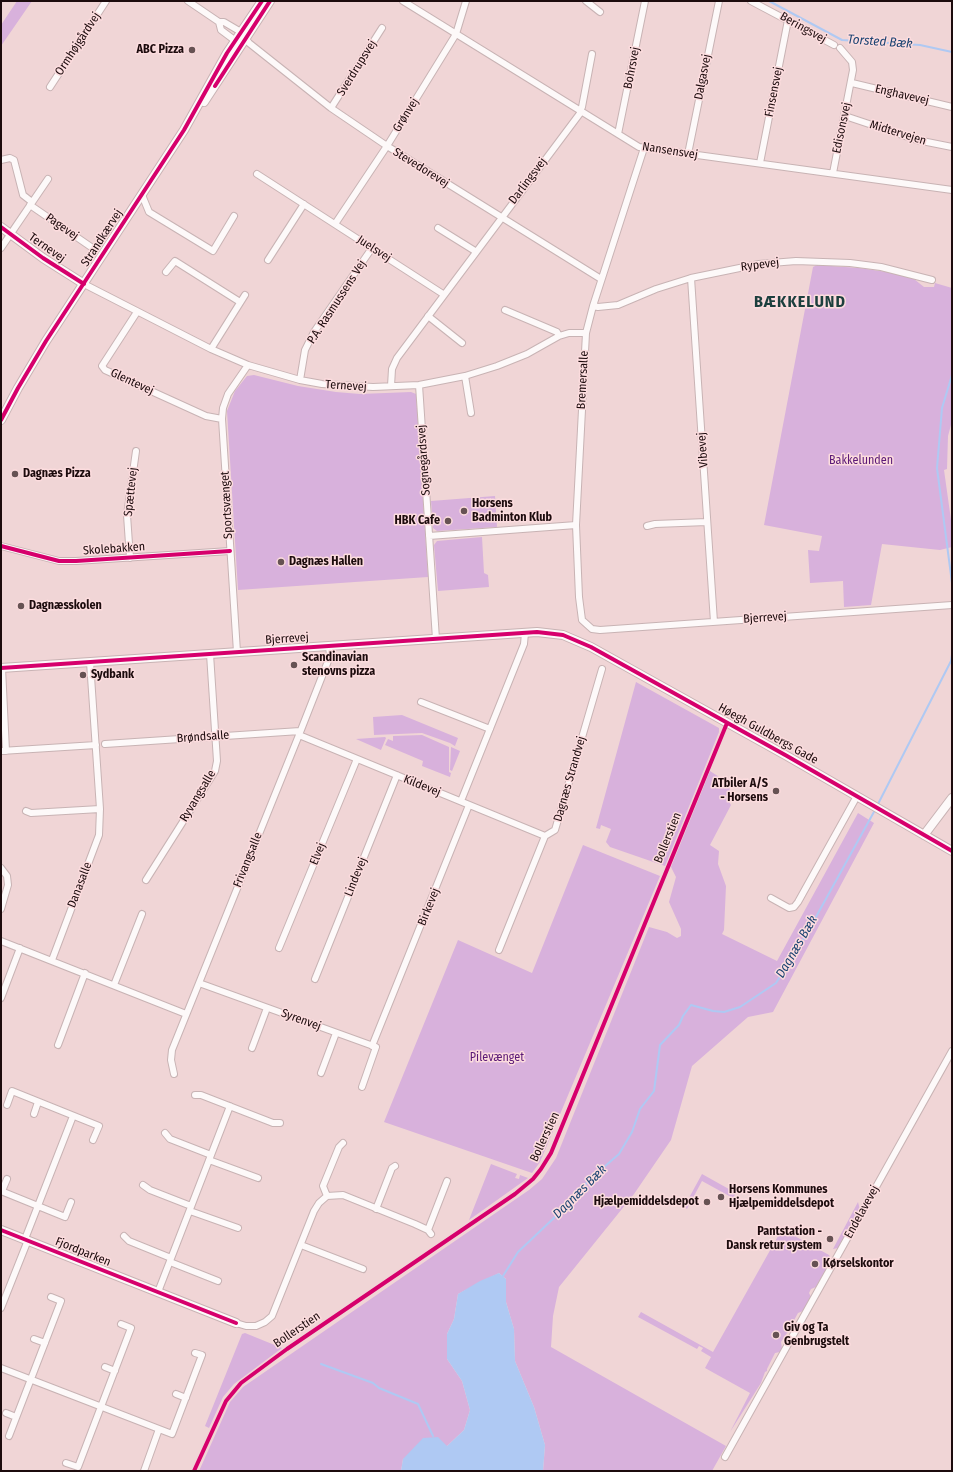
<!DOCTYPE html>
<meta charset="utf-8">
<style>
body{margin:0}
#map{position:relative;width:953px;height:1472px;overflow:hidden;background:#f0d5d6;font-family:"Fira Sans Condensed",sans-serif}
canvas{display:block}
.frame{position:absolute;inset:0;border:2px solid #1c0b0d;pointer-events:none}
</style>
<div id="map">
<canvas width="953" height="1472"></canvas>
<div class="frame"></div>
</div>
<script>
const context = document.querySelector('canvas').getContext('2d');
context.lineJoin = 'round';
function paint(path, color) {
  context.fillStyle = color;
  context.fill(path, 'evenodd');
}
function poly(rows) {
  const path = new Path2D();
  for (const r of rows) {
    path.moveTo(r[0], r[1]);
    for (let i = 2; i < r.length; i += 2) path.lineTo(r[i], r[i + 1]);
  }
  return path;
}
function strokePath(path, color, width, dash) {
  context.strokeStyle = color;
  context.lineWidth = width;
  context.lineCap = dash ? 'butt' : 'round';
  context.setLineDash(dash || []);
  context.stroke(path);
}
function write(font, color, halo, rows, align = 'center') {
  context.font = font + ' "Fira Sans Condensed",sans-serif';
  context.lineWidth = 3;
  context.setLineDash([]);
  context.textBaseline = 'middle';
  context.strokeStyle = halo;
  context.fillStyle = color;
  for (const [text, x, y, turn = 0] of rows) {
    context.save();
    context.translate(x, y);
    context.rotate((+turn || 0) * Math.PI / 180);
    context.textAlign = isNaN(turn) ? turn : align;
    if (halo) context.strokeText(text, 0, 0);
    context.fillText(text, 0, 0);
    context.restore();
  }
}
paint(poly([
 [17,1,32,1,1,46,1,25],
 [817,265,859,268,894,273,914,279,924,287,934,287,935,283,952,288,952,421,948,436,947,469,944,470,952,527,952,547,940,550,882,544,871,605,844,607,843,581,810,583,808,550,819,551,822,536,764,525,813,267],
 [254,375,298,386,336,392,360,394,411,392,416,394,428,577,238,590,227,411,235,391,247,376],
 [495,496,497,527,437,531,433,528,431,501],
 [482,537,484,573,488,575,489,587,438,591,434,545,437,541],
 [636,682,719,728,719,732,665,866,610,847,606,842,611,829,601,825,600,829,596,828],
 [402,715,458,738,455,746,458,748,450,743,422,733,374,735,373,717],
 [422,735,449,747,449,772,451,773,450,777,422,766,423,761,385,745,388,739,393,741,393,736],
 [385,737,386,738,381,750,356,739],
 [451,747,460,751,452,771,450,770],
 [710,771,727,782,730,786,728,800,731,805,710,845,719,851,718,864,726,886,724,930,722,934,777,961,858,813,874,823,773,1012,748,1017,692,1066,671,1140,634,1194,559,1287,553,1316,551,1347,726,1446,712,1471,543,1471,545,1445,534,1407,515,1361,514,1329,506,1302,506,1279,499,1273,458,1294,454,1319,447,1334,447,1359,462,1381,470,1410,464,1430,447,1446,403,1459,401,1471,199,1471,230,1402,243,1387,529,1190,542,1179,556,1158,649,927,667,932,677,938,681,936,681,929,669,902,676,877,671,867],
 [583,845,660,876,540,1162,532,1173,384,1122,458,940,532,973],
 [491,1164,517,1174,515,1178,519,1179,520,1175,528,1178,469,1220],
 [702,1174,736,1193,733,1198,702,1181,687,1209,684,1207],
 [858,1202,860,1210,838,1248,833,1249],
 [782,1229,829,1255,832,1260,816,1287,811,1289,809,1293,811,1297,803,1311,798,1313,792,1324,793,1328,787,1333,781,1342,782,1348,780,1352,775,1353,767,1369,767,1371,765,1372,761,1383,730,1432,750,1393,705,1368,711,1357,701,1351,703,1348,699,1346,697,1349,638,1317,641,1312,713,1352],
 [245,1333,282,1348,234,1384,223,1397,209,1428,205,1426,242,1334]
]), '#d8b1dc');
paint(poly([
 [499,1273,506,1279,506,1302,514,1329,515,1361,534,1407,545,1445,543,1471,401,1471,403,1459,423,1438,438,1437,447,1446,464,1430,470,1410,462,1381,447,1359,447,1334,454,1319,458,1294,480,1281]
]), '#afc9f3');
strokePath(poly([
 [769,1,842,40,920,45,952,52],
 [952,375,942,408,937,468,952,583],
 [877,806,951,661,952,655],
 [503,1276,518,1252,575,1198,588,1181,619,1154,632,1132,640,1109,654,1091,660,1045,679,1025,683,1016,691,1005,713,1011,724,1012,740,1007,776,983,806,935,875,810],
 [321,1364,373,1383,379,1388,418,1404,433,1436]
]), '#afc9f3', 2);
const street = poly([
 [188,1,219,22,224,22,241,32,249,43,331,108,387,146,601,279],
 [403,1,639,147,952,190],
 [586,1,600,12],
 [751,1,834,45],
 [219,22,221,30,237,42],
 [852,83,952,107],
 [50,87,106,1],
 [331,108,382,28],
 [580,111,582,107,592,54],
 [845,116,917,140,952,147],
 [618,134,645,1],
 [644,148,593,306,586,333,576,525,579,597,582,620,592,629,600,630,952,605],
 [688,154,719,1],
 [1,160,10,158,14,160,23,195,32,202],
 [760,163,788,20],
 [833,173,853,70,852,62,840,48],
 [257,174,443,294],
 [142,195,149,212,213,251,234,216],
 [30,205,94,249],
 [335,224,387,146,456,34,466,1],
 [438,228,475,251],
 [1,248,48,179],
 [268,260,304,204],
 [166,272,175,261,240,302],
 [691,278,714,622],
 [84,284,211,349,248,365,300,380,322,384,373,387,419,385,465,376,497,366,527,354,559,336,569,333,586,333],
 [593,306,598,307,618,305,656,289,691,278,759,264,796,261,850,263,881,267,932,280],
 [505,310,557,332,559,336],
 [137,312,102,366,105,370,206,416,222,419],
 [428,316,462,343],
 [211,349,245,295],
 [465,376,471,413],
 [300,380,305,350,314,332,372,248],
 [419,385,436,639],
 [391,386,392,369,397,358,581,112],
 [647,526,655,524,707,522],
 [429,536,576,525],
 [1,546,59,561,76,561,230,551],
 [130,558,127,515,136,451],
 [237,652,222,419,223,408,228,394,248,365],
 [2,668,6,751],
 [421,702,490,729],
 [299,735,545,836],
 [105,744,300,731],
 [1,751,96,745],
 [461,801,524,644,525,633],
 [26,811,31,813,100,809],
 [1,868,7,876,8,885,1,909],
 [146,880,215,771,217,761,210,654],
 [771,898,789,908,794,907,798,902,857,796],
 [1,941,186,1014],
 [279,948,357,759],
 [499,950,545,836,555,830,602,669],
 [52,960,99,835,100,809,90,662],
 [315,979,397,775],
 [199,983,376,1047,362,1087],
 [114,985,142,914],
 [1,998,20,948],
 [58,1045,85,973],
 [372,1046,469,805],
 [252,1048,267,1008],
 [321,1073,336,1033],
 [174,1074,171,1060,172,1050,299,735,330,656,329,646],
 [195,1095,201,1095,273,1123,280,1123],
 [7,1105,12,1091,99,1126,93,1140],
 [34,1114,38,1102],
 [165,1133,170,1139,211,1155],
 [209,1160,258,1178],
 [143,1185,150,1190,191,1206],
 [1,1191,65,1217,71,1202],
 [2,1191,7,1179],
 [327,1196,323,1186,339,1147,343,1143],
 [376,1209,392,1168,395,1166],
 [190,1211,238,1228],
 [428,1230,447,1181],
 [124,1236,129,1241,171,1258],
 [25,1239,73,1116],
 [301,1245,363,1269],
 [170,1262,218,1281],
 [158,1292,230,1106],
 [1,1308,28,1240],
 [236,1323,246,1326,256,1326,265,1322,272,1316,314,1211,319,1203,327,1196,343,1195,415,1224,428,1230,431,1234],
 [34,1339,45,1343],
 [105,1367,115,1371],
 [1,1368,172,1434,202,1355,195,1353],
 [176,1394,186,1398],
 [6,1413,16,1417],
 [9,1436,61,1301,51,1297],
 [725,1457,952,1051],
 [66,1463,78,1467,131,1328,121,1324],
 [144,1471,159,1429]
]);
const secondary = poly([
 [204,102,270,1],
 [1,227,43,258,84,284],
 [1,420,18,388,46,341,184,130,227,53,262,1],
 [1,668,537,632,563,635,591,647,787,756,952,851],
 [924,835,952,798],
 [1,1230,236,1323]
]);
strokePath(street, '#c8b3b4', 8);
strokePath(secondary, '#c8b3b4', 10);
strokePath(street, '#fdf9f9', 6);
strokePath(secondary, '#fdf9f9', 8);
strokePath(poly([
 [215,86,270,1],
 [1,227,43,258,84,284],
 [1,420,18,388,46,341,184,130,227,53,262,1],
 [1,546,59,561,76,561,230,551],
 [1,668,537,632,563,635,591,647,787,756,952,851],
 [1,1230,236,1323],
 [194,1471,226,1401,241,1383,287,1349,515,1194,533,1179,541,1169,551,1153,727,723]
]), '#d6006c', 4);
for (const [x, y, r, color] of [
 [192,50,4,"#665253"],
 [15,474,4,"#665253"],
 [464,511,4,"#665253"],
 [448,521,4,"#665253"],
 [281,562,4,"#665253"],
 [21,606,4,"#665253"],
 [294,665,4,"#665253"],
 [83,675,4,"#665253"],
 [776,791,4,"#665253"],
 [721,1197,4,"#665253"],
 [707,1202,4,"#665253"],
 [830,1239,4,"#665253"],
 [815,1264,4,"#665253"],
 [776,1335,4,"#665253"]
]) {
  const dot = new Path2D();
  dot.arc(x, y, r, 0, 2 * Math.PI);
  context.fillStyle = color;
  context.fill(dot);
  strokePath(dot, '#fcdcde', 1.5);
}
write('12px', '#1c0b0d', '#fcdcde', [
 ["Beringsvej",803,28,29],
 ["Ormhøjgårdvej",78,44,-57],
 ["Sverdrupsvej",357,68,-58],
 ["Bohrsvej",632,68,-79],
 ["Dalgasvej",703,77,-79],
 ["Finsensvej",774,92,-79],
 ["Enghavevej",902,95,13],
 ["Grønvej",406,115,-58],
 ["Edisonsvej",842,128,-78],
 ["Midtervejen",898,133,17],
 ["Nansensvej",670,151,9],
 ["Stevedorevej",421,168,32],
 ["Darlingsvej",528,181,-53],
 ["Pagevej",62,227,35],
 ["Strandkærvej",102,238,-57],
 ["Ternevej",47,248,35],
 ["Juelsvej",374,249,33],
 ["Rypevej",760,265,-7],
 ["P.A. Rasmussens Vej",337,302,-57],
 ["Bremersalle",583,380,-87],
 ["Glentevej",132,382,25],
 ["Ternevej",346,386,4],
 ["Vibevej",703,450,-94],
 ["Sognegårdsvej",424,460,-94],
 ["Spættevej",131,492,-84],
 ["Sportsvænget",227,505,-93],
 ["Skolebakken",114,549,-4],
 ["Bjerrevej",765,618,-4],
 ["Bjerrevej",287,639,-4],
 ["Høegh Guldbergs Gade",768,734,29],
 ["Brøndsalle",203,737,-4],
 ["Dagnæs Strandvej",570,779,-74],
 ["Kildevej",422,786,22],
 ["Ryvangsalle",198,796,-59],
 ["Bollerstien",668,838,-68],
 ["Elvej",318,854,-68],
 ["Frivangsalle",248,860,-68],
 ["Lindevej",356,877,-68],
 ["Danasalle",80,885,-69],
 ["Birkevej",429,907,-68],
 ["Syrenvej",301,1020,20],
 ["Bollerstien",545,1137,-65],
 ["Endelavevej",862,1212,-61],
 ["Fjordparken",83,1252,22],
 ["Bollerstien",297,1330,-34]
]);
write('bold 12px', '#1c0b0d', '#fcdcde', [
 ["ABC Pizza",184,50,"right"],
 ["Dagnæs Pizza",23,474],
 ["Horsens",472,504],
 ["Badminton Klub",472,518],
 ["HBK Cafe",440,521,"right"],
 ["Dagnæs Hallen",289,562],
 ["Dagnæsskolen",29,606],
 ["Scandinavian",302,658],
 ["stenovns pizza",302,672],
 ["Sydbank",91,675],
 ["ATbiler A/S",768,784,"right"],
 ["- Horsens",768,798,"right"],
 ["Horsens Kommunes",729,1190],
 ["Hjælpemiddelsdepot",729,1204],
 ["Hjælpemiddelsdepot",699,1202,"right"],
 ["Pantstation -",822,1232,"right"],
 ["Dansk retur system",822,1246,"right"],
 ["Kørselskontor",823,1264],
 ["Giv og Ta",784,1328],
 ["Genbrugstelt",784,1342]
], 'left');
write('12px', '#5b1977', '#fcdcde', [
 ["Bakkelunden",861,461],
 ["Pilevænget",497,1058]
]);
write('italic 13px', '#1a4372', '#fcdcde', [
 ["Torsted Bæk",880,42,4],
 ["Dagnæs Bæk",797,947,-60],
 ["Dagnæs Bæk",580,1192,-45]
]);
context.letterSpacing = '1px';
write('bold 16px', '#1c3f3e', '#fcdcde', [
 ["BÆKKELUND",800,303]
]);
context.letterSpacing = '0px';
</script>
